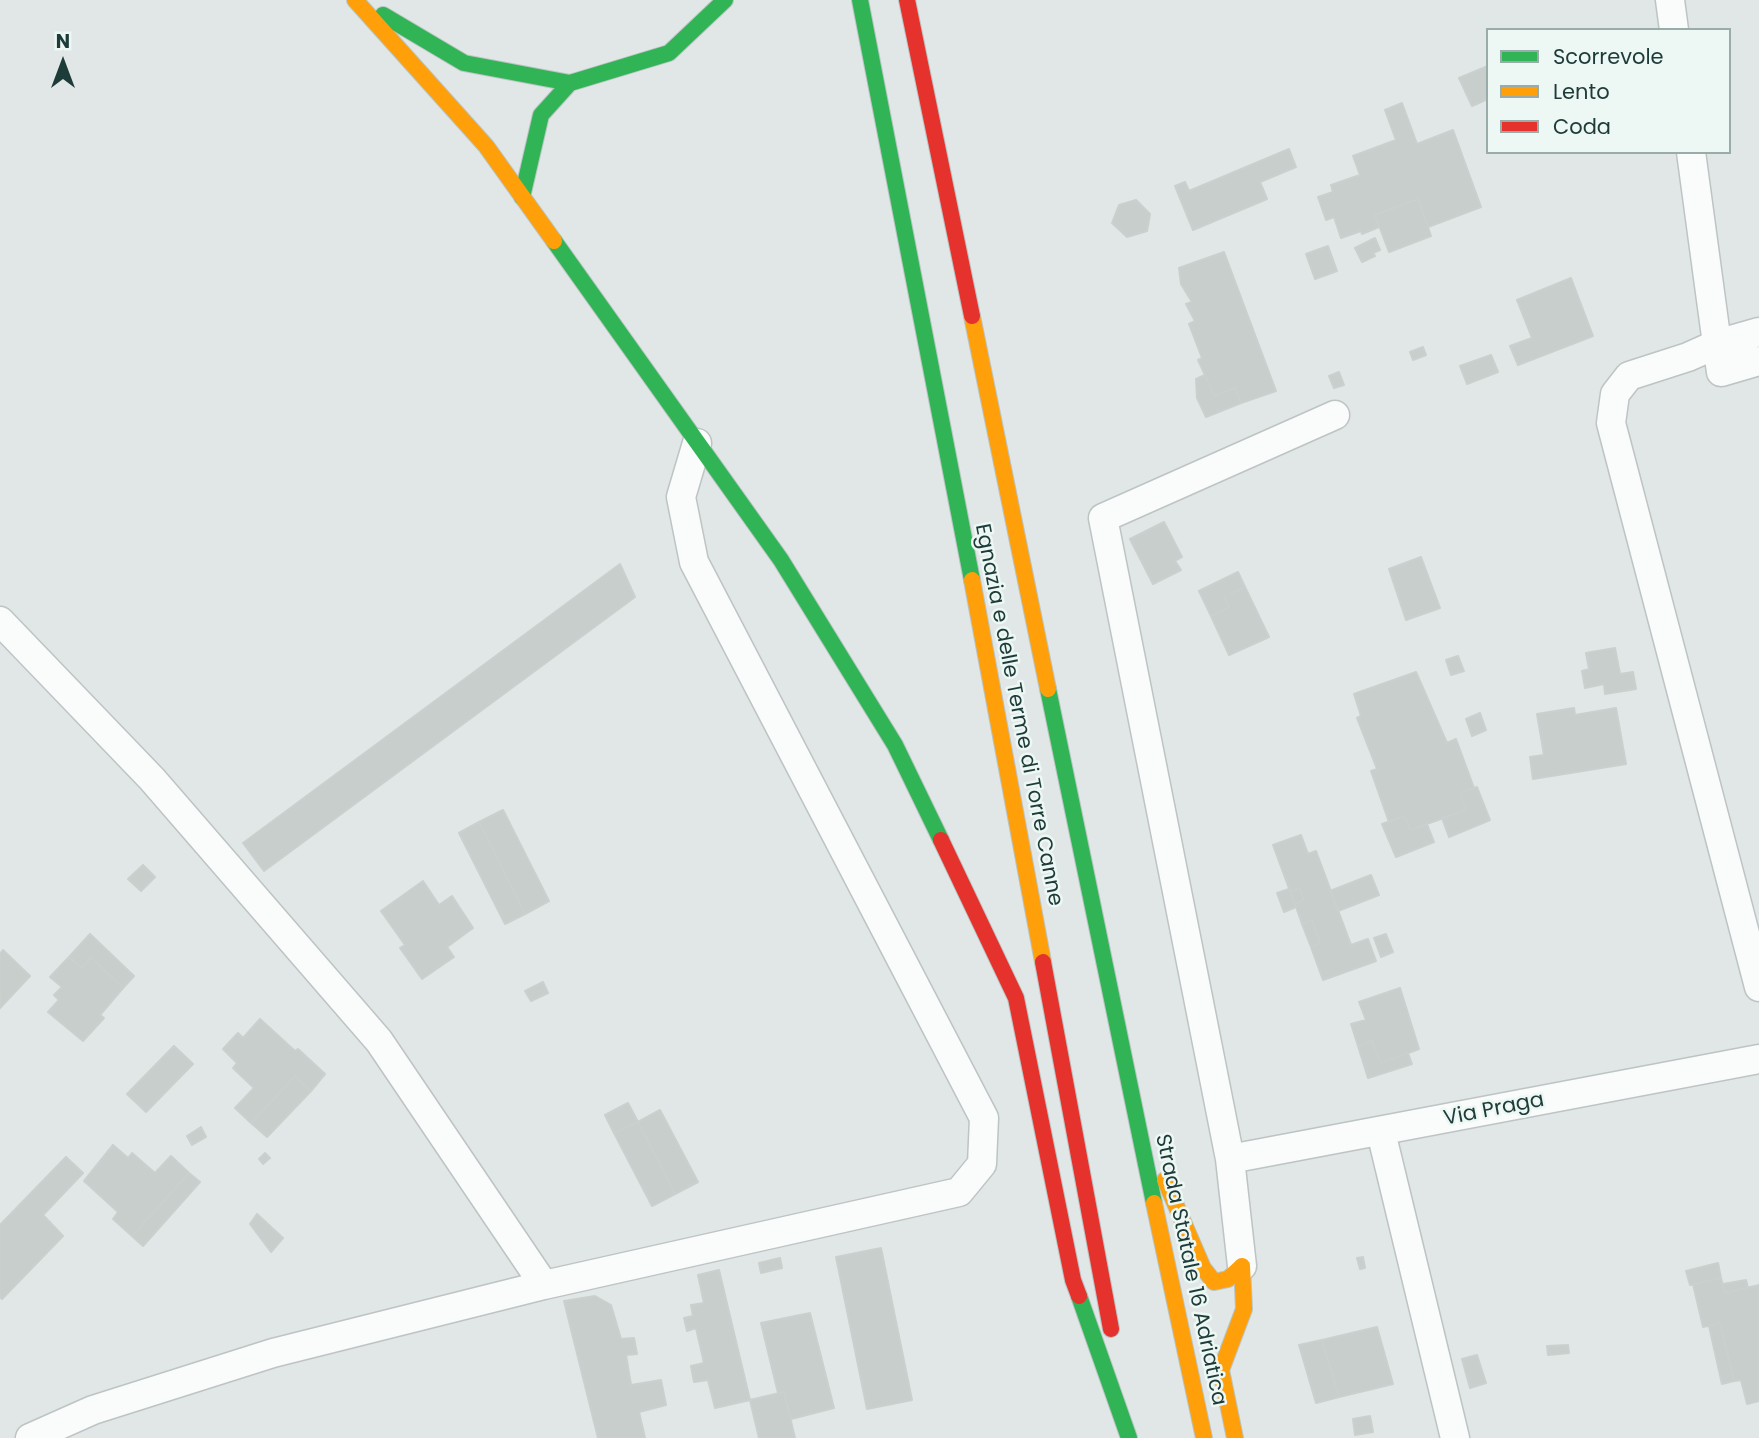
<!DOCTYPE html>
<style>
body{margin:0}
#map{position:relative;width:1759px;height:1438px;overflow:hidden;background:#e0e7e6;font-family:Poppins,sans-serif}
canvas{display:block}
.legend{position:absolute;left:1486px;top:28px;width:245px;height:126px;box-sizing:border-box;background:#edf7f4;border:2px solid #9aaca9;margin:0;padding:9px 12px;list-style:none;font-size:21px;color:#1d3b38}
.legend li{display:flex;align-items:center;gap:14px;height:35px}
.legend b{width:35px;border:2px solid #9aaca9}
.north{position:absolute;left:28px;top:28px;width:70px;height:70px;-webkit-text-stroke:5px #edf7f4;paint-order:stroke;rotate:0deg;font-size:19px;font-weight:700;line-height:28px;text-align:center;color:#1d3b38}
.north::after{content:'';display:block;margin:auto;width:24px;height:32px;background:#1d3b38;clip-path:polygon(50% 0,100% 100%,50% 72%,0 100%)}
</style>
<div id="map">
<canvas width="1759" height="1438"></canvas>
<ul class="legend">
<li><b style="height:9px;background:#30b455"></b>Scorrevole</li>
<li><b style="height:9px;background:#ff9f0a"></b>Lento</li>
<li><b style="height:9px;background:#e5322d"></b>Coda</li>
</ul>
<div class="north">N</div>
</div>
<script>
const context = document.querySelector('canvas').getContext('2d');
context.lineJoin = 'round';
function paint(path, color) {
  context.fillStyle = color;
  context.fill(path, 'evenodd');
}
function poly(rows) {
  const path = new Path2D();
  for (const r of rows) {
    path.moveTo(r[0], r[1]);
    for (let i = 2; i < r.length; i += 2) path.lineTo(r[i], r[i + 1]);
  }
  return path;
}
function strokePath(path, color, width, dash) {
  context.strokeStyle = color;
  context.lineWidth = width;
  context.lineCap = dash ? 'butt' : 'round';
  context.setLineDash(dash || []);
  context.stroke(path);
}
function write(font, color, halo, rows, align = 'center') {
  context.font = font + ' Poppins,sans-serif';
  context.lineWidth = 5;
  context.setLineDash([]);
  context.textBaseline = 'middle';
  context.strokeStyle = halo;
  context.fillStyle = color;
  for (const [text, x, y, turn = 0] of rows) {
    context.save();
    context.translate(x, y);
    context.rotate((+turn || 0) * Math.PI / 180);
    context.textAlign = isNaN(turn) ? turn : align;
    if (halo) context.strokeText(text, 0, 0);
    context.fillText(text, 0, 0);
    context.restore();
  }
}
const building = poly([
 [1488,66,1488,99,1472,106,1459,78,1488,66],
 [1402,103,1417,144,1453,130,1481,207,1428,227,1418,199,1375,215,1379,227,1362,234,1361,231,1341,238,1334,217,1326,220,1318,197,1333,192,1331,185,1360,175,1353,156,1396,140,1385,110,1402,103],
 [1289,149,1296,167,1260,182,1267,199,1193,230,1175,186,1185,182,1189,191,1289,149],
 [1418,199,1431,236,1389,252,1375,215,1418,199],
 [1136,200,1150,214,1147,231,1127,237,1112,223,1119,205,1136,200],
 [1375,238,1380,250,1373,253,1375,256,1362,262,1355,248,1375,238],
 [1328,246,1337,271,1315,279,1306,254,1328,246],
 [1224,252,1276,391,1241,403,1235,388,1214,396,1205,375,1198,360,1202,358,1189,324,1195,321,1186,304,1192,302,1181,284,1179,268,1224,252],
 [1571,278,1593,336,1518,365,1510,346,1532,338,1517,300,1571,278],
 [1423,347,1426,355,1413,360,1410,352,1423,347],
 [1491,355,1498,372,1467,384,1460,366,1491,355],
 [1339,372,1344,385,1334,388,1329,376,1339,372],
 [1205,375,1214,396,1235,388,1241,403,1206,417,1197,398,1196,379,1205,375],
 [1164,522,1182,557,1175,561,1181,570,1153,584,1130,539,1164,522],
 [1421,557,1440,608,1406,620,1389,569,1421,557],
 [620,564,635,597,264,871,243,843,620,564],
 [1238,572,1245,587,1224,597,1229,607,1211,616,1199,591,1238,572],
 [1245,587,1269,637,1229,655,1211,616,1229,607,1224,597,1245,587],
 [1615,648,1620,674,1633,672,1636,689,1605,694,1604,684,1585,688,1582,671,1589,669,1586,653,1615,648],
 [1458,656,1464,671,1451,675,1446,660,1458,656],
 [1416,672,1447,743,1456,739,1474,788,1460,793,1466,810,1410,830,1405,816,1389,822,1371,771,1377,769,1357,718,1361,716,1354,694,1416,672],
 [1574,708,1575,715,1616,708,1626,764,1533,779,1530,757,1544,755,1537,714,1574,708],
 [1480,713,1486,730,1472,736,1466,719,1480,713],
 [1477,787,1490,820,1449,837,1442,818,1466,810,1460,793,1477,787],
 [503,810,549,901,525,914,479,822,503,810],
 [1405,816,1410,830,1427,824,1434,842,1396,857,1382,824,1405,816],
 [479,822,525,914,505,924,459,833,479,822],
 [1301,835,1308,854,1316,851,1351,945,1368,939,1376,961,1323,980,1311,947,1320,943,1312,920,1302,924,1295,904,1304,900,1300,888,1290,891,1273,845,1301,835],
 [143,865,155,877,141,891,128,879,143,865],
 [1371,875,1379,895,1338,911,1330,891,1371,875],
 [423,881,439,905,452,896,473,928,447,947,454,957,422,979,400,948,405,945,381,911,423,881],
 [1300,888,1304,900,1295,904,1290,891,1300,888],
 [1289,889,1296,907,1284,912,1277,893,1289,889],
 [1312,920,1320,943,1311,947,1302,924,1312,920],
 [90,934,134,976,123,988,91,957,82,968,69,957,90,934],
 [1386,934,1393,952,1381,957,1374,938,1386,934],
 [3,950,30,976,0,1008,0,954,3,950],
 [69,957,82,968,91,957,123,988,100,1015,104,1018,83,1041,48,1012,59,1000,54,995,62,987,50,977,69,957],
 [543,982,548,993,531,1001,525,991,543,982],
 [1400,988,1419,1049,1381,1063,1372,1041,1358,1046,1351,1024,1366,1020,1359,1002,1400,988],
 [260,1019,295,1051,298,1049,325,1074,311,1091,295,1076,251,1123,235,1108,254,1088,233,1068,237,1063,223,1049,238,1033,243,1038,260,1019],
 [1372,1041,1381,1063,1408,1053,1412,1064,1368,1078,1358,1046,1372,1041],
 [174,1046,193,1064,146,1112,127,1094,174,1046],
 [295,1076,311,1091,267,1137,251,1123,295,1076],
 [628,1103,638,1122,614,1133,605,1115,628,1103],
 [660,1110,698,1182,675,1194,638,1122,660,1110],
 [638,1122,675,1194,652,1206,614,1133,638,1122],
 [201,1127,206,1137,192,1145,187,1136,201,1127],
 [113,1145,128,1158,132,1153,155,1173,171,1156,189,1173,132,1236,113,1219,118,1212,84,1181,113,1145],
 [265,1153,270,1158,263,1164,259,1159,265,1153],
 [66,1157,83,1173,43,1215,63,1236,2,1299,0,1297,0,1225,66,1157],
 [189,1173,200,1182,143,1246,132,1236,189,1173],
 [257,1214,283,1238,271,1252,250,1224,257,1214],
 [881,1248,912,1400,867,1409,836,1257,881,1248],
 [1363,1257,1365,1268,1360,1269,1357,1258,1363,1257],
 [780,1258,782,1268,761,1273,759,1263,780,1258],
 [1718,1263,1721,1278,1690,1285,1686,1271,1718,1263],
 [719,1270,750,1400,715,1408,708,1380,694,1382,691,1366,704,1363,696,1328,687,1331,684,1318,693,1316,691,1305,704,1303,698,1275,719,1270],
 [1721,1278,1725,1293,1759,1285,1759,1401,1747,1404,1741,1380,1734,1381,1720,1323,1703,1327,1693,1284,1721,1278],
 [1746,1280,1748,1288,1725,1293,1723,1284,1746,1280],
 [595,1296,611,1305,621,1339,634,1338,637,1354,626,1355,631,1385,661,1380,666,1405,639,1412,645,1438,598,1438,564,1301,595,1296],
 [810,1313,834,1408,791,1419,784,1392,778,1393,761,1323,810,1313],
 [1720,1323,1734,1381,1722,1384,1709,1326,1720,1323],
 [1377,1327,1393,1384,1339,1397,1322,1340,1377,1327],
 [1322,1340,1339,1397,1316,1403,1299,1345,1322,1340],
 [1568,1345,1569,1353,1548,1355,1547,1346,1568,1345],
 [1477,1355,1486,1383,1470,1388,1462,1359,1477,1355],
 [784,1392,795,1438,759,1438,750,1400,784,1392],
 [1370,1416,1373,1432,1355,1435,1353,1419,1370,1416]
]);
paint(building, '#c7cecc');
strokePath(building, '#c9d0ce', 2);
const street = poly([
 [1670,0,1674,30],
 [1691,152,1717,344,1688,357,1629,376,1615,394,1611,423,1759,987],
 [1759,332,1717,344,1721,372,1759,361],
 [0,621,152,779,379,1041,544,1285],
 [1381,1132,1455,1438],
 [1230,1159,1759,1059],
 [1242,1266,1230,1159,1103,518,1335,415],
 [30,1438,93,1410,273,1353,544,1285,959,1192,982,1164,984,1118,694,562,681,497,697,443]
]);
const fast = poly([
 [860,0,972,580],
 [383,15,464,63,570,83,669,53,725,0],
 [522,197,541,115,570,83],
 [554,241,781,560,895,745,941,840],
 [1048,689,1154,1203],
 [1079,1296,1129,1438]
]);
const slow = poly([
 [355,0,486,146,554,241],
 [972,316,1048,689],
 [972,580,1043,962],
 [1165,1180,1203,1268,1214,1282,1228,1279,1242,1266],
 [1154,1203,1204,1438],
 [1235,1438,1221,1370,1244,1309,1242,1266]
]);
const jam = poly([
 [907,0,972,316],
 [941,840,1016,998,1073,1280,1079,1296],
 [1043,962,1111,1329]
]);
strokePath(street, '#bdc4c3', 31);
strokePath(fast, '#bac4c3', 18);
strokePath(slow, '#bac4c3', 18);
strokePath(jam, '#bac4c3', 18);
strokePath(street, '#fafbfb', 28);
strokePath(fast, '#30b455', 16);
strokePath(slow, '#ff9f0a', 16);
strokePath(jam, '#e5322d', 16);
write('21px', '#1d3b38', '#edf7f4', [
 ["Egnazia e delle Terme di Torre Canne",1018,715,79],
 ["Via Praga",1494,1110,-11],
 ["Strada Statale 16 Adriatica",1190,1270,78]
]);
</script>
